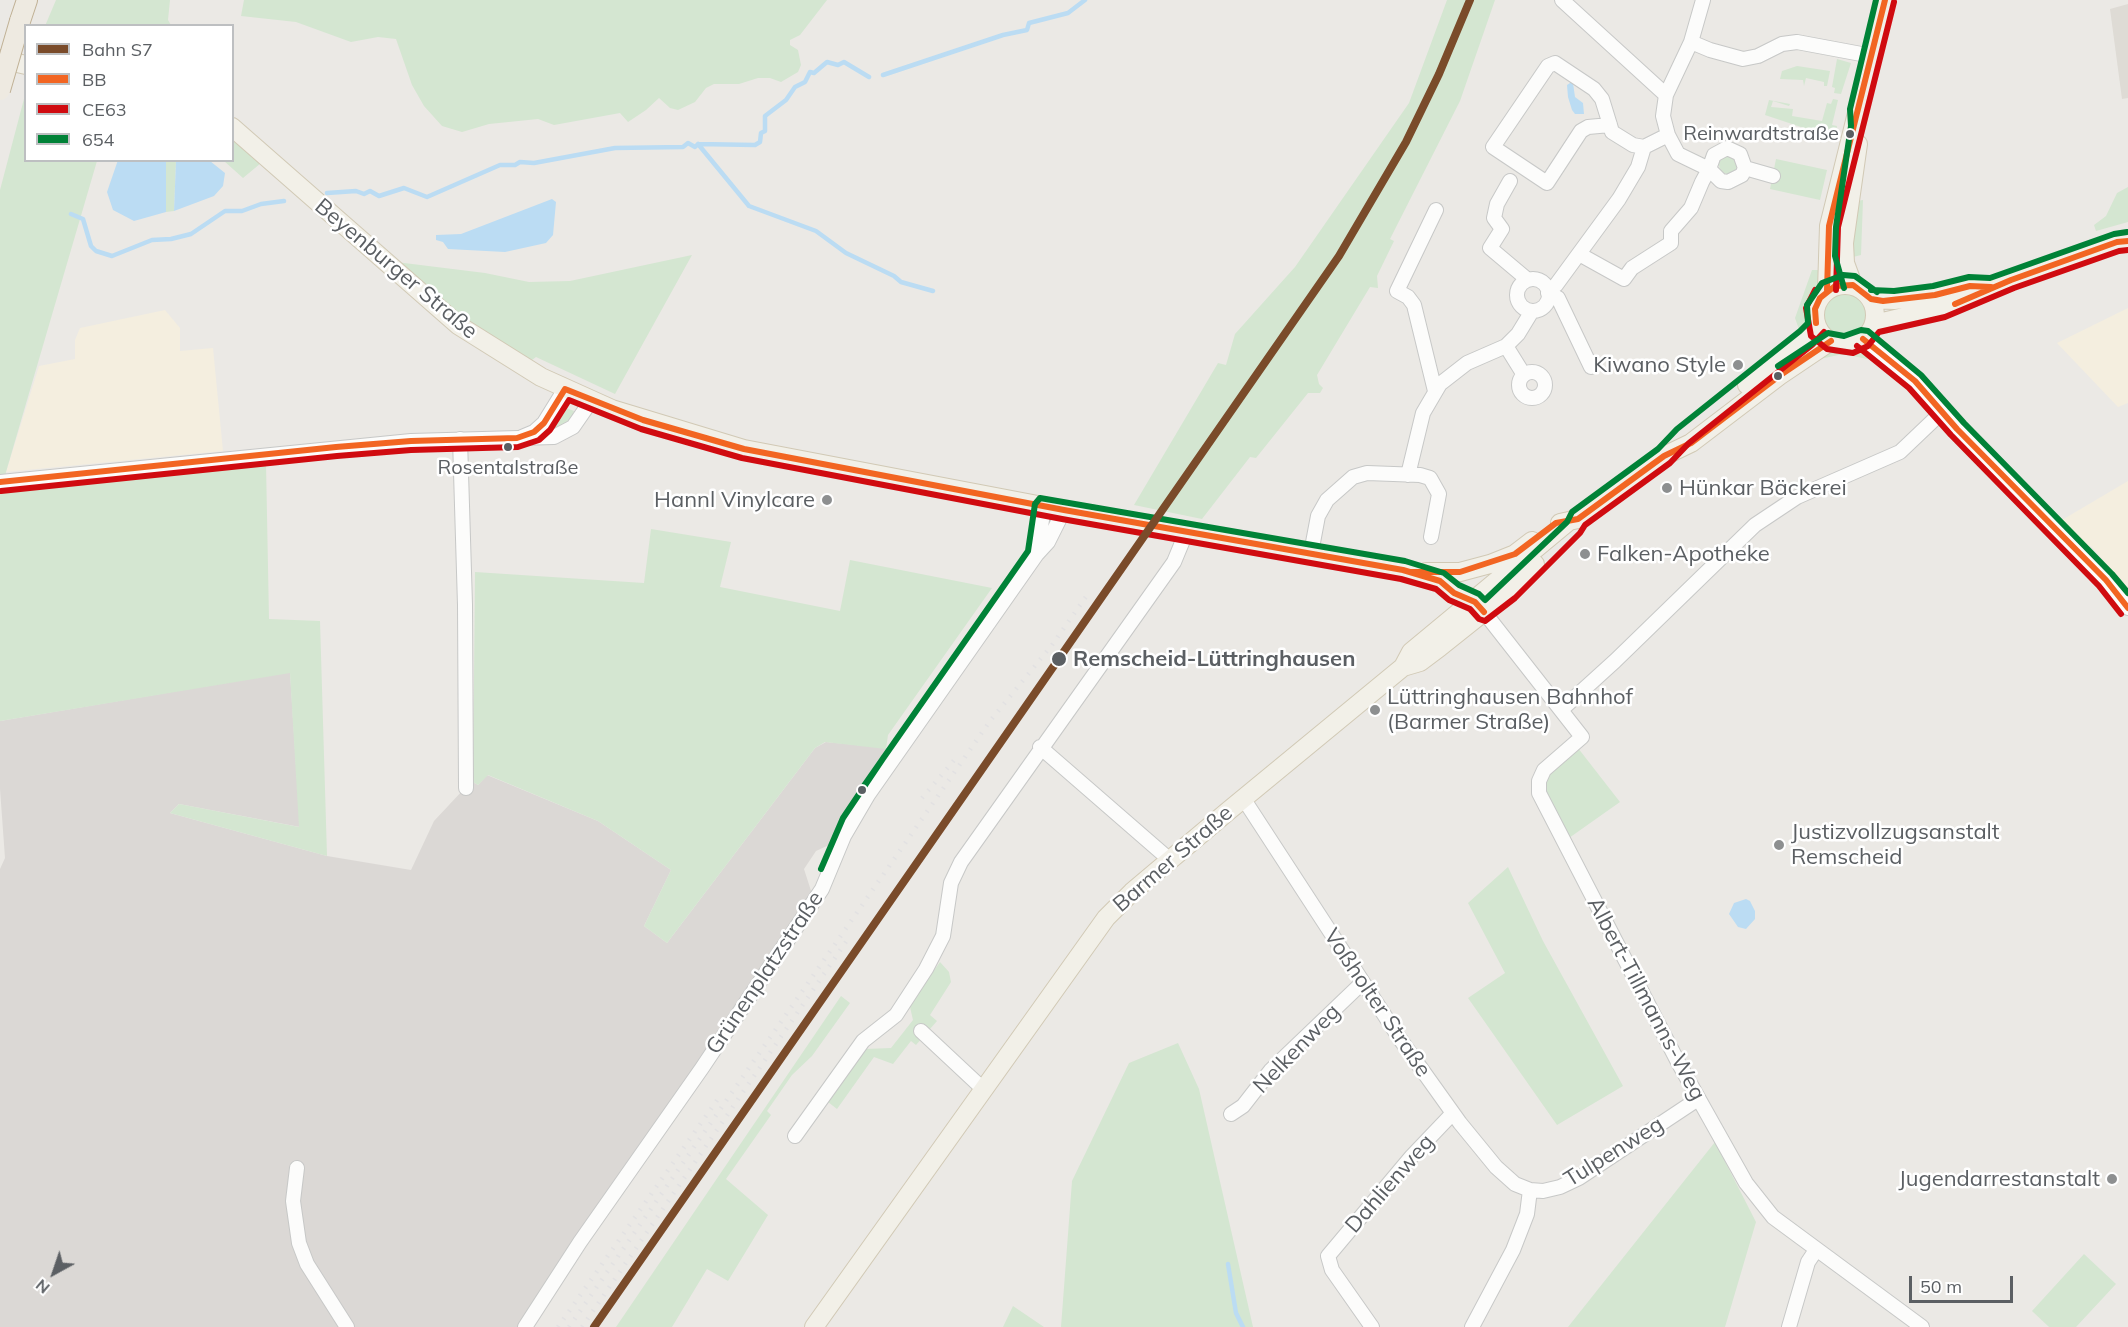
<!DOCTYPE html>
<meta charset="utf-8">
<style>
body{margin:0}
#map{position:relative;width:2128px;height:1327px;overflow:hidden;background:#ebe9e5;font-family:Mulish,sans-serif}
canvas{display:block}
.legend{position:absolute;left:24px;top:24px;width:210px;height:138px;box-sizing:border-box;background:#fff;border:2px solid #bdbfc1;margin:0;padding:8px 10px;list-style:none;font-size:18px;color:#5b5f63}
.legend li{display:flex;align-items:center;gap:12px;height:30px}
.legend b{width:30px;border:2px solid #bdbfc1}
.north{position:absolute;left:24px;top:1243px;width:60px;height:60px;-webkit-text-stroke:4px #fff;paint-order:stroke;rotate:220deg;font-size:16px;font-weight:700;line-height:24px;text-align:center;color:#5b5f63}
.north::after{content:'';display:block;margin:auto;width:21px;height:27px;background:#5b5f63;clip-path:polygon(50% 0,100% 100%,50% 72%,0 100%)}
.scale{position:absolute;left:1909px;top:1276px;width:104px;height:27px;box-sizing:border-box;border:3px solid #5b5f63;border-top:0;padding-left:8px;font-size:18px;line-height:21px;white-space:nowrap;color:#5b5f63;-webkit-text-stroke:4px #fff;paint-order:stroke}
</style>
<div id="map">
<canvas width="2128" height="1327"></canvas>
<ul class="legend">
<li><b style="height:8px;background:#7a4b2a"></b>Bahn S7</li>
<li><b style="height:8px;background:#f26522"></b>BB</li>
<li><b style="height:8px;background:#d00b10"></b>CE63</li>
<li><b style="height:8px;background:#008237"></b>654</li>
</ul>
<div class="north">N</div>
<div class="scale">50 m</div>
</div>
<script>
const context = document.querySelector('canvas').getContext('2d');
context.lineJoin = 'round';
function paint(path, color) {
  context.fillStyle = color;
  context.fill(path, 'evenodd');
}
function poly(rows) {
  const path = new Path2D();
  for (const r of rows) {
    if (r.length === 3) {
      path.moveTo(r[0] + r[2], r[1]);
      path.arc(r[0], r[1], r[2], 0, 2 * Math.PI);
      continue;
    }
    path.moveTo(r[0], r[1]);
    for (let i = 2; i < r.length; i += 2) path.lineTo(r[i], r[i + 1]);
  }
  return path;
}
function strokePath(path, color, width, dash) {
  context.strokeStyle = color;
  context.lineWidth = width;
  context.lineCap = dash ? 'butt' : 'round';
  context.setLineDash(dash || []);
  context.stroke(path);
}
function write(font, color, halo, rows, align = 'center') {
  context.font = font + ' Mulish,sans-serif';
  context.lineWidth = 5;
  context.setLineDash([]);
  context.textBaseline = 'middle';
  context.strokeStyle = halo;
  context.fillStyle = color;
  for (const [text, x, y, turn = 0] of rows) {
    context.save();
    context.translate(x, y);
    context.rotate((+turn || 0) * Math.PI / 180);
    context.textAlign = isNaN(turn) ? turn : align;
    if (halo) context.strokeText(text, 0, 0);
    context.fillText(text, 0, 0);
    context.restore();
  }
}
paint(poly([
 [2128,308,2128,403,2118,407,2057,343],
 [165,310,180,328,180,351,213,348,223,451,6,472,39,366,75,359,75,340,80,328],
 [2128,481,2128,589,2091,546,2086,548,2062,520]
]), '#f4eedf');
paint(poly([
 [290,672,300,827,179,804,170,813,327,856,411,870,434,821,463,790,473,782,478,785,487,775,598,821,671,870,644,926,667,943,815,748,826,742,887,748,895,752,829,845,816,851,804,869,813,897,518,1327,0,1327,0,869,5,858,0,789,0,721]
]), '#dbd8d5');
paint(poly([
 [2128,4,2128,98,2122,99,2110,9]
]), '#dedbd5');
paint(poly([
 [56,0,170,0,168,20,171,25,45,26],
 [244,0,827,0,800,35,790,40,790,45,798,50,801,65,798,72,781,82,770,78,758,78,739,84,714,84,706,88,695,102,678,110,670,108,659,98,646,110,628,122,620,113,554,125,538,119,489,124,462,132,442,126,424,106,412,85,396,39,378,37,351,42,296,22,241,16],
 [1447,0,1495,0,1460,101,1390,239,1394,241,1377,276,1378,288,1370,287,1317,375,1319,384,1323,388,1320,393,1308,393,1256,458,1250,457,1202,519,1134,505,1218,363,1226,365,1235,334,1295,267,1409,103],
 [1837,59,1851,63,1841,94,1834,93,1835,88,1832,87],
 [1797,66,1830,71,1827,86,1824,86,1824,82,1806,78,1804,86,1803,80,1780,79,1782,71],
 [25,95,26,160,97,161,6,472,4,486,266,463,269,619,320,621,327,856,170,813,179,804,299,827,290,673,0,721,0,190],
 [1769,100,1790,104,1789,106,1773,101,1771,107,1793,109,1792,116,1822,121,1827,103,1831,104,1833,99,1838,100,1832,125,1837,126,1834,138,1765,115],
 [233,138,261,163,243,178,224,161,232,160],
 [1728,165,9],
 [1776,159,1827,170,1820,200,1770,189],
 [166,161,176,161,174,211,166,212],
 [2128,187,2128,222,2096,231,2094,225,2106,216,2117,193],
 [1863,200,1861,255,1849,258,1857,201],
 [692,255,615,394,536,357,532,360,489,337,440,302,396,262,485,273,529,282,570,281],
 [1812,270,1824,270,1821,286,1810,303,1807,325,1801,335,1795,318],
 [1845,315,21],
 [1831,350,1857,350,1873,354,1867,359,1843,354,1820,359],
 [564,407,574,411,572,417,560,428,555,428,552,425],
 [651,529,731,542,720,587,840,611,850,560,992,588,888,735,886,749,825,742,815,748,667,943,644,926,671,870,598,821,488,775,478,785,473,782,475,572,644,583],
 [1578,748,1620,802,1569,838,1545,793,1546,781,1552,770],
 [1508,867,1543,941,1623,1086,1557,1125,1468,998,1505,973,1468,903],
 [940,962,949,972,951,982,930,1015,937,1021,916,1045,911,1041,893,1064,874,1057,837,1109,828,1102,865,1049,891,1048,913,1020,910,1007,912,1001],
 [841,996,850,1003,812,1056,792,1075,767,1111,771,1115,726,1179,768,1215,728,1281,707,1269,672,1327,616,1327],
 [1178,1043,1199,1089,1253,1327,1061,1327,1072,1181,1129,1063],
 [1715,1142,1756,1222,1725,1327,1568,1327],
 [2084,1254,2116,1284,2076,1327,2049,1327,2032,1311],
 [1013,1306,1044,1327,1003,1327]
]), '#d4e6d1');
paint(poly([
 [1570,83,1573,83,1575,97,1583,103,1584,114,1575,114,1572,110,1568,97,1567,85],
 [118,160,166,161,166,212,134,221,113,210,107,192],
 [176,161,210,161,225,173,223,186,214,196,174,211],
 [552,199,556,202,553,235,546,243,505,252,448,249,443,242,436,240,436,235,461,234],
 [1746,899,1750,901,1755,911,1755,919,1746,929,1738,927,1729,914,1734,903]
]), '#bbdcf3');
strokePath(poly([
 [883,75,1003,35,1027,30,1029,23,1068,13,1085,0],
 [698,144,749,206,816,231,846,253,894,276,901,282,933,291],
 [327,193,356,191,364,194,370,191,379,196,404,188,427,197,500,165,515,165,520,162,534,163,615,148,683,147,688,143,695,147,698,144,755,145,760,142,761,133,765,131,765,116,786,100,795,87,805,82,810,72,814,73,827,62,838,65,844,62,869,77],
 [71,214,83,219,91,246,96,251,112,256,152,240,171,239,191,234,225,211,242,211,261,204,284,201],
 [1228,1264,1236,1313,1243,1327]
]), '#bbdcf3', 4.5);
const minor = poly([
 [1562,0,1666,95],
 [1691,42,1710,50,1743,59,1758,56,1782,44,1797,42,1872,56],
 [1610,125,1588,127,1581,131,1547,183,1493,147,1548,66,1555,63,1594,89,1602,99,1610,125,1612,132,1633,145,1644,147],
 [1745,168,1773,176],
 [1510,181,1497,204,1494,218,1502,229,1490,248,1528,280],
 [1579,254,1624,279,1632,268,1671,243,1671,231,1691,208,1702,182,1709,169,1714,155,1727,148,1740,154,1745,168,1742,175,1728,182,1721,181,1709,169,1678,154,1668,135,1663,116,1666,95,1691,42,1703,0],
 [1533,295,16],
 [1548,291,1556,285,1619,199,1638,167,1644,147,1668,135],
 [1548,293,1558,298,1591,367],
 [1863,339,1915,381,1957,429,2106,580,2128,608],
 [1506,346,1524,375],
 [1532,385,13],
 [1435,391,1414,305,1408,297,1397,291,1436,210],
 [522,437,534,432,544,423,565,389],
 [460,439,465,605,466,788],
 [1408,475,1423,413,1440,384,1467,363,1506,346,1518,334,1532,311],
 [0,482,411,441,554,437,573,427,591,401],
 [1311,553,1318,516,1327,500,1353,477,1367,473,1420,475,1430,478,1439,494,1431,537],
 [1037,554,1044,506],
 [1484,612,1582,737,1544,770,1539,781,1539,793,1678,1062,1746,1183,1773,1217,1922,1327],
 [1561,710,1615,661,1755,525,1797,497,1900,452,1941,413],
 [1040,747,1170,860],
 [1243,798,1400,1039,1460,1123,1496,1167,1515,1184,1530,1190,1543,1191,1560,1187,1579,1178,1698,1099],
 [921,1031,982,1088],
 [1231,1114,1243,1106,1271,1070,1362,983],
 [795,1136,863,1041,896,1015,926,969,943,936,951,883,961,862,1174,562,1186,533],
 [297,1168,293,1201,299,1243,307,1264,347,1327],
 [525,1327,580,1242,702,1068,822,889,844,836,868,795,1037,554,1048,542,1064,510],
 [1372,1327,1332,1270,1328,1256,1412,1156,1453,1113],
 [1472,1327,1513,1250,1527,1214,1530,1190],
 [1789,1327,1808,1262,1816,1250]
]);
const major = poly([
 [0,59,26,65],
 [232,127,458,325,541,377,612,409,744,449,1064,510,1397,569,1440,581,1454,593,1475,602],
 [1845,315,30],
 [1853,285,1845,263,1844,243,1858,144],
 [1827,290,1829,226,1885,0],
 [1871,299,1894,300,1935,295,1970,286,1990,287],
 [1874,324,1942,308,1974,297,2011,280,2117,242,2128,241],
 [1747,385,1806,338,1817,326],
 [1560,523,1578,519,1664,456,1691,443,1779,376,1831,341],
 [1426,572,1460,572,1490,564,1515,554,1532,541],
 [1403,667,1420,662,1440,647,1509,592,1535,564],
 [814,1327,1106,918,1132,892,1227,812,1403,667,1411,652,1569,521]
]);
const highway = poly([
 [20,21,27,0]
]);
strokePath(minor, '#c7c8c7', 16);
strokePath(major, '#d1c9b5', 20);
strokePath(highway, '#c0b195', 22);
strokePath(minor, '#fcfcfb', 14);
strokePath(major, '#f2f0e8', 18);
strokePath(highway, '#eeeae1', 20);
strokePath(poly([
 [922,798,956,758],
 [558,1327,720,1096],
 [569,1327,990,721,1052,645,1090,591],
 [582,1327,850,936]
]), '#e2e1e2', 4.5, [1.5, 8]);
const highwayBridge = poly([
 [0,90,20,21]
]);
strokePath(highwayBridge, '#c0b195', 22, []);
strokePath(highwayBridge, '#eeeae1', 20);
strokePath(poly([
 [1827,290,1829,226,1885,0],
 [1955,304,2011,280,2117,242,2128,241],
 [1816,323,1815,309,1820,298,1835,286,1853,285,1871,299,1883,301,1935,295,1970,286,1991,287],
 [1863,339,1915,381,1957,429,2106,580,2128,608],
 [0,482,336,447,411,441,517,438,534,432,544,423,565,389,643,420,744,449,1064,510,1403,570,1440,581,1454,593,1475,602,1484,612],
 [1411,572,1460,572,1515,554,1556,523,1578,519,1664,456,1691,443,1779,376,1831,341]
]), '#f26522', 6);
strokePath(poly([
 [1815,290,1806,308,1811,336,1827,349,1853,353,1868,346,1879,332,1945,317,2014,288,2119,251,2128,250],
 [1836,290,1838,227,1894,2],
 [1857,346,1909,388,1951,435,2099,586,2121,614],
 [1,491,337,456,411,450,518,447,539,440,550,430,569,400,641,429,742,458,1062,519,1401,579,1436,589,1449,600,1470,609,1479,619,1485,621,1515,598,1580,533,1585,525,1670,463,1689,443,1812,345,1824,332]
]), '#d00b10', 6);
strokePath(poly([
 [1844,288,1835,256,1836,227,1851,126,1850,109,1876,0],
 [1871,290,1894,291,1933,286,1969,277,1990,278,2114,234,2127,232],
 [1778,366,1828,333,1844,336,1861,330,1868,331,1921,375,1964,423,2112,574,2128,593],
 [861,790,1028,551,1035,504,1040,498,1405,561,1444,573,1459,585,1479,594,1485,600,1567,522,1572,512,1658,449,1677,429,1800,331,1808,323,1807,305,1822,283,1843,275,1855,276,1877,292],
 [821,869,843,818,884,757]
]), '#008237', 6);
strokePath(poly([
 [594,1327,1339,256,1406,142,1439,74,1470,0]
]), '#7a4b2a', 8);
for (const [x, y, r, color] of [
 [1850,134,5,"#5b5f63"],
 [1738,365,6,"#8d8f90"],
 [1778,376,5,"#5b5f63"],
 [508,447,5,"#5b5f63"],
 [1667,488,6,"#8d8f90"],
 [827,500,6,"#8d8f90"],
 [1585,554,6,"#8d8f90"],
 [1059,659,8,"#5b5f63"],
 [1375,710,6,"#8d8f90"],
 [862,790,5,"#5b5f63"],
 [1779,845,6,"#8d8f90"],
 [2112,1179,6,"#8d8f90"]
]) {
  const dot = new Path2D();
  dot.arc(x, y, r, 0, 2 * Math.PI);
  context.fillStyle = color;
  context.fill(dot);
  strokePath(dot, '#fff', 2);
}
write('20px', '#5b5f63', '#fff', [
 ["Reinwardtstraße",1839,134],
 ["Rosentalstraße",508,468,"center"]
], 'right');
write('22px', '#5b5f63', '#fff', [
 ["Beyenburger Straße",396,269,40],
 ["Barmer Straße",1173,859,-41],
 ["Grünenplatzstraße",765,973,-56],
 ["Albert-Tillmanns-Weg",1646,999,62],
 ["Voßholter Straße",1377,1003,56],
 ["Nelkenweg",1297,1049,-46],
 ["Tulpenweg",1614,1152,-32],
 ["Dahlienweg",1390,1184,-49]
]);
write('22px', '#5b5f63', '#fff', [
 ["Kiwano Style",1726,365,"right"],
 ["Hünkar Bäckerei",1679,488],
 ["Hannl Vinylcare",815,500,"right"],
 ["Falken-Apotheke",1597,554],
 ["Lüttringhausen Bahnhof",1387,697],
 ["(Barmer Straße)",1387,722],
 ["Justizvollzugsanstalt",1791,832],
 ["Remscheid",1791,857],
 ["Jugendarrestanstalt",2100,1179,"right"]
], 'left');
write('bold 22px', '#5b5f63', '#fff', [
 ["Remscheid-Lüttringhausen",1073,659]
], 'left');
</script>
